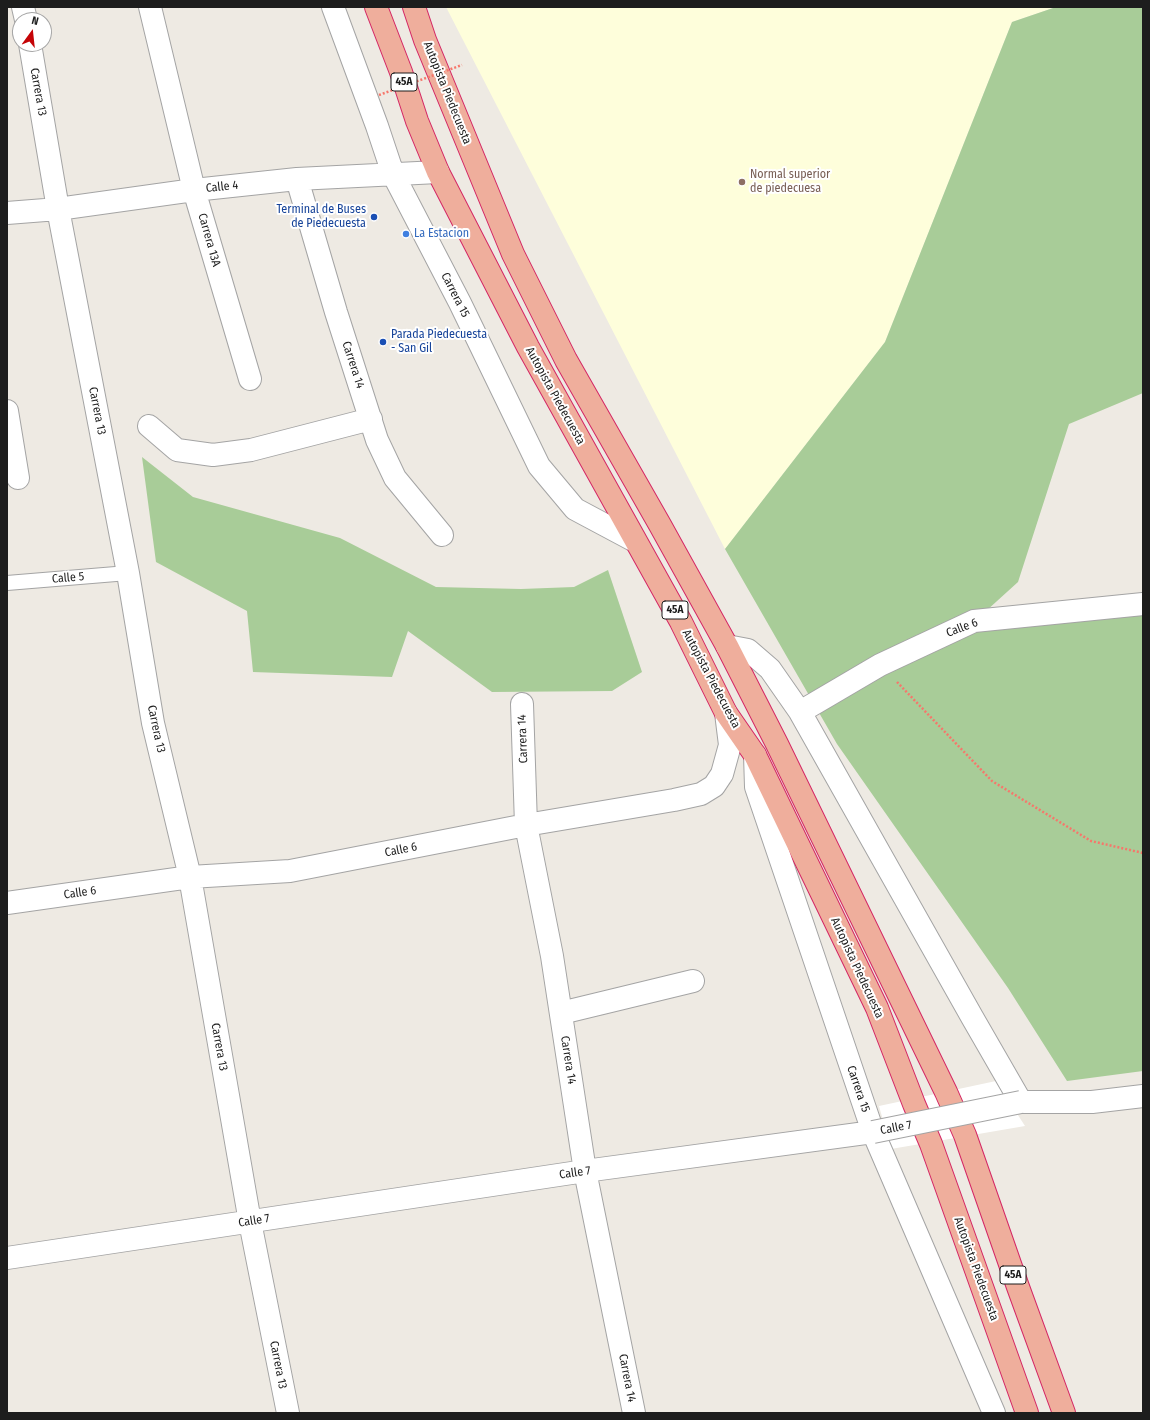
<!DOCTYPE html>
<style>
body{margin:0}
#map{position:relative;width:1150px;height:1420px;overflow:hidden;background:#eeeae3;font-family:"Fira Sans Condensed",sans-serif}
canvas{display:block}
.frame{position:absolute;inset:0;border:8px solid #1d1d1d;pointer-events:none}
.north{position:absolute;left:12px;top:12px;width:40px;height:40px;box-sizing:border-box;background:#fff;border:1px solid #a5a5a5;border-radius:50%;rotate:15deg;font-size:11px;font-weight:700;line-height:16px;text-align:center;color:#1d1d1d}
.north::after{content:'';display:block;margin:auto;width:14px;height:18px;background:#c50407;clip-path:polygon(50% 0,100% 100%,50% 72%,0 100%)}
</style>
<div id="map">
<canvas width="1150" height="1420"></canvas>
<div class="frame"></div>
<div class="north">N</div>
</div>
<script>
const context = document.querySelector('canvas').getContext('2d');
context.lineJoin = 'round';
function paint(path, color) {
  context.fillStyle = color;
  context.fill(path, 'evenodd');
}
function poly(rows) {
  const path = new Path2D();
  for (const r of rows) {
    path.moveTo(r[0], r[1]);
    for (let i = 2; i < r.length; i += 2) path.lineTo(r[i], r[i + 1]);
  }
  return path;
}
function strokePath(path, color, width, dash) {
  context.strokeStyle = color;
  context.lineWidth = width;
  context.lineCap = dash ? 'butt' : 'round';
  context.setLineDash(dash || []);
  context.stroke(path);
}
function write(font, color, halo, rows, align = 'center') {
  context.font = font + ' "Fira Sans Condensed",sans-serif';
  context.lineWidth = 4;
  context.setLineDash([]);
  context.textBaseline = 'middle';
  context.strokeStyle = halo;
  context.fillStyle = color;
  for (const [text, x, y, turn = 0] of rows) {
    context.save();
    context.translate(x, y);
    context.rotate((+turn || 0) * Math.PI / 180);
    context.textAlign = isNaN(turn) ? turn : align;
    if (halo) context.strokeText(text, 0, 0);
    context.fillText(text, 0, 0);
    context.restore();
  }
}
paint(poly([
 [446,7,1056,7,1012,22,885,342,725,549]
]), '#fefedb');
paint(poly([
 [1056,7,1143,7,1143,393,1069,424,1018,582,975,621,1143,610,1143,1071,1067,1081,1008,988,837,744,725,549,885,342,1012,22],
 [142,457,193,497,340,538,436,587,521,589,574,587,608,570,642,672,612,691,492,692,408,631,392,677,253,672,247,611,156,562]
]), '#a8cc98');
paint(poly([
 [996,1081,1025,1126,891,1149,879,1106]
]), '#fff');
const service = poly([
 [7,583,128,573]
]);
const minor = poly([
 [23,7,26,20],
 [150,7,194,190,250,379],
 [333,7,377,126,393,174,460,303,539,466,575,509,635,541],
 [30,44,58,209,128,573,153,723,190,877,250,1222,288,1413],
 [297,179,336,312,377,440,395,478,442,535],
 [7,213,58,209,194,190,297,179,438,172],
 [7,411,18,478],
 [149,426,177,450,213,455,251,450,371,419],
 [727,646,748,650,770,669,800,712,972,1017,1021,1102,1092,1102,1143,1096],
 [522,704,526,825,552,956,585,1171,634,1413],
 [800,712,880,665,974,621,1143,604],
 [755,755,756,787,873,1132,994,1413],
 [7,903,190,877,290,871,526,825,674,800,701,794,714,786,722,774,730,745,726,713],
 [561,1013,693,981],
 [7,1258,585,1171,873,1132]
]);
const trunk = poly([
 [376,7,401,72,417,121,438,172,528,347,681,622,726,713,755,755,877,1008,914,1104,931,1144,1027,1413],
 [414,7,425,40,513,254,566,360,660,525,727,646,777,744,946,1092,965,1135,1018,1287,1064,1413]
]);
strokePath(service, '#a4a4a4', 16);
strokePath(minor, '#a4a4a4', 24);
strokePath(trunk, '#d42765', 24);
strokePath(poly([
 [897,682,992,781,1091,841,1143,853]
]), '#f6776b', 2.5, [2, 2]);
strokePath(service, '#fff', 14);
strokePath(minor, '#fff', 22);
strokePath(trunk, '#efae9c', 22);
const minorBridge = poly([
 [873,1132,1021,1102]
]);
strokePath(minorBridge, '#a4a4a4', 24, []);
strokePath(poly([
 [379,95,462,65]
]), '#f6776b', 2.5, [2, 2]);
strokePath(minorBridge, '#fff', 22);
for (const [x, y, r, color] of [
 [742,182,4,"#8d6e63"],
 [374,217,4,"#1a4fb4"],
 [406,234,4,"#3f7fe0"],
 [383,342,4,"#1a4fb4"]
]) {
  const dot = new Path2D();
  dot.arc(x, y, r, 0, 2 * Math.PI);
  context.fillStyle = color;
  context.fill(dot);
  strokePath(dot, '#fff', 1.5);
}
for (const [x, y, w] of [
 [404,82,26],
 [675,610,26],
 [1013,1275,26]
]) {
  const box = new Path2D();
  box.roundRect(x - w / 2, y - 9, w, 18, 3);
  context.fillStyle = '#fff';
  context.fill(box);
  strokePath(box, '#1d1d1d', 1);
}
write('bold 11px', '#1d1d1d', null, [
 ["45A",404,82],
 ["45A",675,610],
 ["45A",1013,1275]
]);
write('12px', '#1d1d1d', '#fff', [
 ["Carrera 13",38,92,80],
 ["Autopista Piedecuesta",447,93,68],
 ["Calle 4",222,187,-6],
 ["Carrera 13A",209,240,74],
 ["Carrera 15",455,295,63],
 ["Carrera 14",353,365,72],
 ["Autopista Piedecuesta",555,396,61],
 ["Carrera 13",97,411,79],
 ["Calle 5",68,578,-5],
 ["Calle 6",962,628,-21],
 ["Autopista Piedecuesta",711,679,62],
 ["Carrera 13",156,729,78],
 ["Carrera 14",523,739,-92],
 ["Calle 6",401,850,-11],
 ["Calle 6",80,893,-8],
 ["Autopista Piedecuesta",857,968,65],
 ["Carrera 13",219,1047,80],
 ["Carrera 14",568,1060,81],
 ["Carrera 15",858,1089,71],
 ["Calle 7",896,1128,-11],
 ["Calle 7",575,1173,-8],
 ["Calle 7",254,1221,-9],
 ["Autopista Piedecuesta",976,1269,70],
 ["Carrera 13",278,1365,79],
 ["Carrera 14",627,1378,79]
]);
write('12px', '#785e54', '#fff', [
 ["Normal superior",750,175],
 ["de piedecuesa",750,189]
], 'left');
write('12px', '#164399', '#fff', [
 ["Terminal de Buses",366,210],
 ["de Piedecuesta",366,224],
 ["Parada Piedecuesta",391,335,"left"],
 ["- San Gil",391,349,"left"]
], 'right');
write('12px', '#366cbe', '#fff', [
 ["La Estacion",414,234]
], 'left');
</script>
